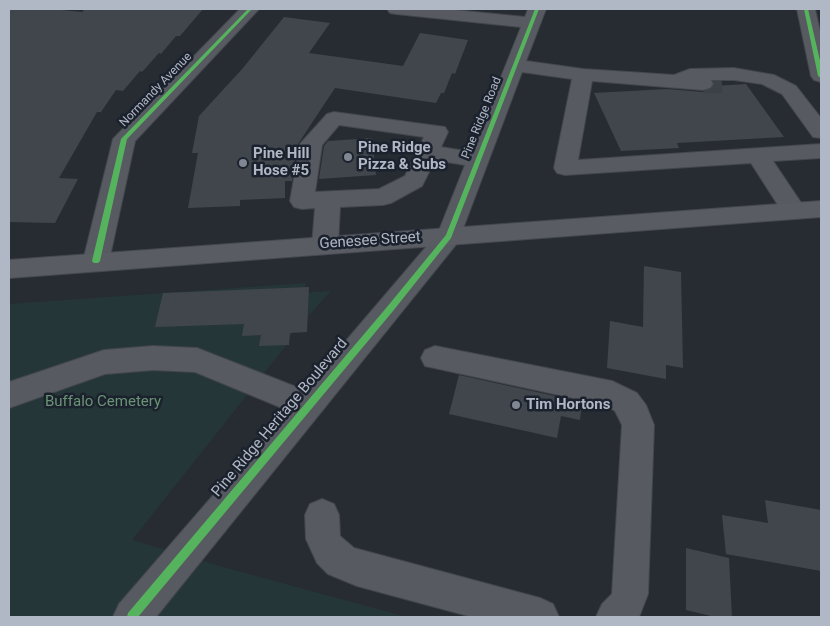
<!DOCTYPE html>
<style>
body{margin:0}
#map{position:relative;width:830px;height:626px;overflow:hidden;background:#272c33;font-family:Roboto,sans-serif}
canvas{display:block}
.frame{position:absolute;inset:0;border:10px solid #b1b8c5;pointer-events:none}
</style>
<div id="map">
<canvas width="830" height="626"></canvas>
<div class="frame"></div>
</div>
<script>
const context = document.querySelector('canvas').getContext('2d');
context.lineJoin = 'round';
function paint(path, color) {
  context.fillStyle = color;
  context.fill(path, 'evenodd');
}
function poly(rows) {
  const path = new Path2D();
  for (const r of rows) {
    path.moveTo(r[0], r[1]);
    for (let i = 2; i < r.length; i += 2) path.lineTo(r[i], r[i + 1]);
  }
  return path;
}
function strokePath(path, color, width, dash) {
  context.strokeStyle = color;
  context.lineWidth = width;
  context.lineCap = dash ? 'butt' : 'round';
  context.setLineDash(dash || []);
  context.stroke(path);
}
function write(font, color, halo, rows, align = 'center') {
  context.font = font + ' Roboto,sans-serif';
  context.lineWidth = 5;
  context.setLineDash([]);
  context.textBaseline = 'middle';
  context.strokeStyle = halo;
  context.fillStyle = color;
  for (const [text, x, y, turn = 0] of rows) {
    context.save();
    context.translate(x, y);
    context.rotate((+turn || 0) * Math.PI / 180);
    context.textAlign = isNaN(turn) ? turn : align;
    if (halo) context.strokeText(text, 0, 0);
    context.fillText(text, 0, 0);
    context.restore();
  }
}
paint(poly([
 [306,283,303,293,331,291,290,336,288,343,132,540,230,569,407,617,9,617,9,304]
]), '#253639');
paint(poly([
 [9,9,51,9,82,12,85,9,203,9,180,36,176,36,161,54,159,53,142,72,140,71,123,91,116,90,101,112,97,112,59,178,78,179,55,223,9,222],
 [284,17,330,23,309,53,403,66,420,33,468,40,455,74,452,73,444,93,441,93,436,103,335,88,298,144,292,181,285,181,285,198,240,200,240,206,188,208,198,153,192,153,199,116,243,68],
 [746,84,784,137,677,143,679,148,621,151,594,93,667,89,703,92,711,90,714,86],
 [372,138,376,175,319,179,324,146,328,141],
 [644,266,681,272,683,368,666,365,666,379,607,368,610,321,643,327],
 [309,287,307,332,290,333,289,345,259,346,261,335,242,336,244,324,155,327,163,293],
 [459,375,582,402,580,420,561,416,557,438,449,414],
 [765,500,821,510,821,571,726,554,722,515,768,523],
 [686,548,729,558,732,617,715,617,686,610]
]), '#41464c');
strokePath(poly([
 [703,84,729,83]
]), '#3c4149', 19, [19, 10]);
const minor = poly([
 [240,9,259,9,135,141,109,261,105,268,96,270,87,268,83,261,113,139,240,9],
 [387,9,445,9,525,17,528,9,546,9,526,61,583,69,674,75,690,69,734,68,774,75,796,86,821,118,821,138,813,137,782,94,762,84,734,80,711,80,713,84,710,88,703,90,592,81,578,160,821,144,821,158,773,161,806,210,803,216,794,218,785,216,751,163,565,175,557,173,554,168,572,79,522,72,458,242,156,617,113,617,119,604,287,410,195,372,153,370,105,374,9,408,9,382,104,350,153,346,197,348,304,390,438,233,465,165,435,160,422,186,391,203,383,205,340,207,338,245,334,251,325,254,316,251,312,245,315,208,302,209,294,207,290,201,300,144,327,114,334,112,445,127,448,132,441,147,471,152,521,27,396,14,390,13,387,9],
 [339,125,424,137,405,176,379,189,315,192,322,145,339,125],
 [797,9,815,9,821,36,821,82,814,80,811,76,797,9],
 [435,346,612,381,637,393,646,405,654,425,648,594,639,617,596,617,602,604,612,594,622,425,615,411,605,405,425,366,421,358,425,350,435,346],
 [322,499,334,504,339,515,340,536,354,548,540,598,553,604,559,617,472,617,357,586,328,574,317,563,306,539,305,515,310,504,322,499]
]);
const major = poly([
 [821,201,821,217,9,278,9,260,821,201]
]);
strokePath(minor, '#43474c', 2);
strokePath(major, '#454850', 2);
paint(minor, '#575a61');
paint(major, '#595d63');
paint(poly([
 [248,9,252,9,127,139,100,261,98,263,94,263,92,261,121,139,248,9],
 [535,9,539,9,451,238,393,311,138,617,127,617,128,613,387,307,446,235,535,9],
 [804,9,808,9,821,65,821,78,818,76,804,9]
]), '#56b35d');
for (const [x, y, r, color] of [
 [348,157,5,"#818792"],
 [243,163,5,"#818792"],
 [516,405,5,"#818792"]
]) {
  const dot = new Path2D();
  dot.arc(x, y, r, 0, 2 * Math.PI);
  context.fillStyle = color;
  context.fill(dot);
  strokePath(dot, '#1b222d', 2);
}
write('12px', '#b1b8c5', '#1b222d', [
 ["Normandy Avenue",156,90,-46],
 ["Pine Ridge Road",482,118,-68]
]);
write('bold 15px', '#b1b8c5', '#1b222d', [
 ["Pine Ridge",358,148],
 ["Pizza & Subs",358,165],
 ["Pine Hill",253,154],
 ["Hose #5",253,171],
 ["Tim Hortons",526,405]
], 'left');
write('15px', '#b1b8c5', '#1b222d', [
 ["Genesee Street",370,241,-4],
 ["Pine Ridge Heritage Boulevard",280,418,-50]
]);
write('15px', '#699474', '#1b222d', [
 ["Buffalo Cemetery",103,402]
]);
</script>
